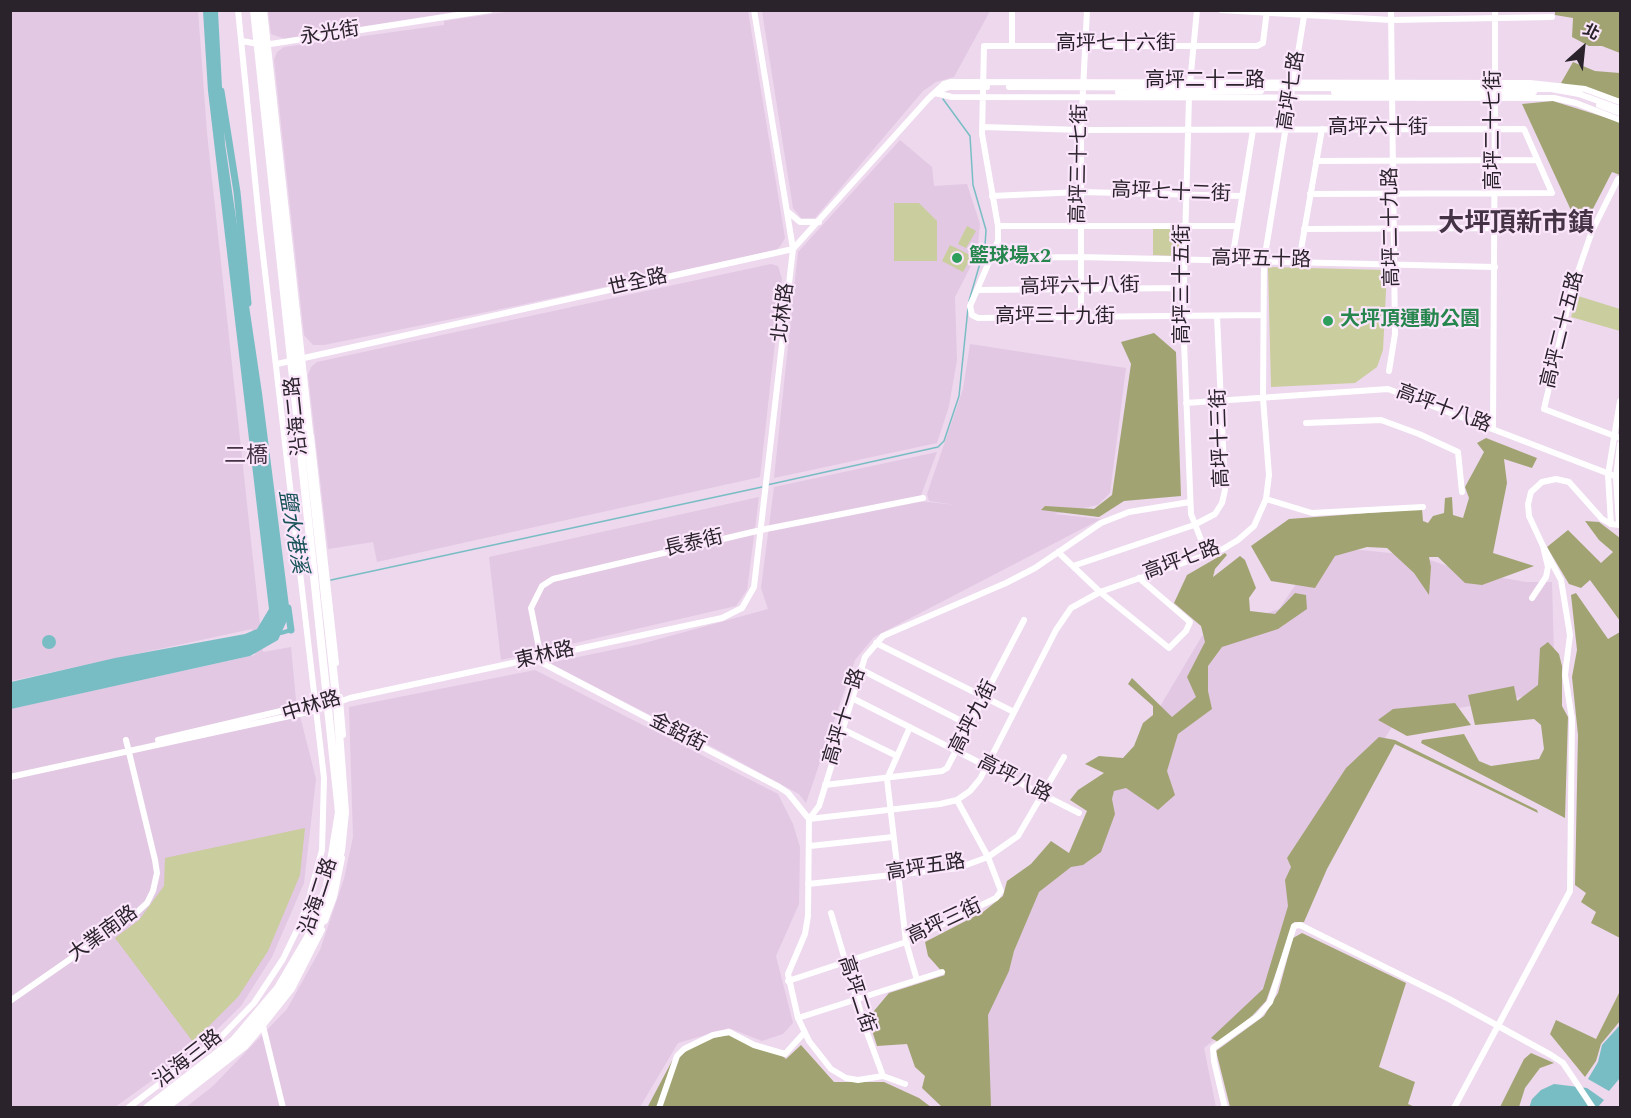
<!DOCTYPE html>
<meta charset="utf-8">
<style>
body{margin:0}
#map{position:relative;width:1631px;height:1118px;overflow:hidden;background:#edd8ee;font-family:Spectral,"Noto Sans TC",serif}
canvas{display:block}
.frame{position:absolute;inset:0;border:12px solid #2a232b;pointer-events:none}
.north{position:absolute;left:1553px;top:18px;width:60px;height:60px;-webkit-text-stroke:4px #fae5fb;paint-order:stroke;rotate:27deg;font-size:16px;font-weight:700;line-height:24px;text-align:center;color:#2a232b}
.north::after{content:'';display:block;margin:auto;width:21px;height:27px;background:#2a232b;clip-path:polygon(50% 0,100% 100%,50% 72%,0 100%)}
</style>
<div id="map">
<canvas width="1631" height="1118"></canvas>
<div class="frame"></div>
<div class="north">北</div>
</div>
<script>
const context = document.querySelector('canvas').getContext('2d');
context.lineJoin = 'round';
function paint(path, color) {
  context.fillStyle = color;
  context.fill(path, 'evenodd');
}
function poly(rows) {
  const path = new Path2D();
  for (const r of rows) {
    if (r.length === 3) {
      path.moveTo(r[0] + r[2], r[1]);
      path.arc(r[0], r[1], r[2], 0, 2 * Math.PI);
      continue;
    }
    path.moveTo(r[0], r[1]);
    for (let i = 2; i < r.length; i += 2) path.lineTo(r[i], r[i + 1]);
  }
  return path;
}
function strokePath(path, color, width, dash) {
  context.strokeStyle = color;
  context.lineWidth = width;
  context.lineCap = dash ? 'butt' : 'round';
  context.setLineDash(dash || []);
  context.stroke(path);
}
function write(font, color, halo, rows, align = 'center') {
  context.font = font + ' Spectral,"Noto Sans TC",serif';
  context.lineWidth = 4.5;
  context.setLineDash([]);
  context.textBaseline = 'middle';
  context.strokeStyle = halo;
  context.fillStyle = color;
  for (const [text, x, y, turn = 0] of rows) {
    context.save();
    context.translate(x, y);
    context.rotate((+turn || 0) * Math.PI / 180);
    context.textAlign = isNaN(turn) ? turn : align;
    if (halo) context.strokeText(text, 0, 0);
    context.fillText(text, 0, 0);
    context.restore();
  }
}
paint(poly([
 [11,11,198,11,207,133,263,652,291,647,296,700,316,779,304,883,272,957,241,1006,200,1046,115,1107,11,1107,10,709,255,655,252,629,11,681],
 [268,11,460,11,285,39,271,34],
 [513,11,748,11,785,238,781,245,777,250,511,307,324,345,313,345,304,335,274,60,277,52,284,47,444,25,444,21],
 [762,11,762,10,990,11,954,77,936,82,923,91,815,218,801,218,793,208],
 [900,140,932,167,934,186,967,184,980,224,977,254,955,297,957,360,949,406,937,443,774,478,798,252],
 [771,264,778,266,782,279,760,477,377,562,373,542,328,549,308,375,311,367,317,362],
 [970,344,1126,368,1110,493,1098,505,1054,514,1101,519,874,637,855,660,806,803,799,794,718,750,549,663,641,644,768,609,761,588,774,487,937,452,919,501,956,505,929,501,927,494,963,389],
 [759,497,747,590,736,606,501,660,489,557],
 [1322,546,1419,556,1458,570,1526,582,1552,582,1555,691,1397,719,1302,867,1263,1000,1204,1048,1216,1107,985,1107,985,974,1038,882,1069,859,1202,636,1279,609],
 [535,670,778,794,793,824,800,847,799,904,776,956,793,1023,783,1034,762,1041,729,1028,678,1043,640,1107,185,1108,213,1086,287,1009,320,950,344,879,353,837,349,707]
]), '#e2c8e3');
paint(poly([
 [894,203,919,203,937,221,937,261,894,261],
 [967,226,976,231,966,248,958,244],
 [1153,228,1179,229,1179,256,1153,255],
 [950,245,972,256,963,272,942,261],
 [1268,267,1387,270,1383,350,1377,367,1355,383,1271,387],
 [1578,296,1620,309,1620,331,1571,317],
 [305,828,300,875,268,951,238,997,193,1042,115,938,139,920,164,886,165,858]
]), '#cacd9d');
paint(poly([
 [1555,11,1620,11,1620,53,1602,46,1589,46,1572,37,1573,18,1555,15],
 [1573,62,1595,71,1620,73,1620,99,1561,83],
 [1553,101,1620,122,1620,175,1612,172,1581,232,1522,104],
 [1154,333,1176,352,1181,496,1124,501,1099,517,1041,510,1045,506,1094,509,1112,495,1131,364,1121,342],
 [1486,438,1537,458,1532,468,1504,459,1507,483,1493,553,1534,566,1482,585,1465,583,1438,557,1429,557,1431,567,1429,595,1414,573,1387,548,1367,547,1335,556,1315,588,1271,581,1251,546,1289,519,1422,509,1423,521,1428,523,1433,516,1444,513,1445,498,1452,497,1453,515,1463,518,1469,498,1465,487,1484,452,1477,443],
 [1585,521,1599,522,1620,538,1620,621,1590,580,1581,588,1569,584,1547,547,1568,530,1601,563,1613,552,1599,540],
 [1225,553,1227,555,1215,569,1213,577,1240,556,1245,560,1256,588,1249,598,1250,611,1275,614,1295,593,1306,595,1307,609,1278,629,1222,647,1208,666,1208,691,1212,709,1178,734,1167,771,1175,795,1158,810,1126,788,1114,791,1112,799,1115,814,1101,852,1083,865,1071,867,1039,892,1014,951,1009,971,988,1015,991,1107,942,1107,922,1088,925,1076,915,1067,907,1044,877,1046,868,1018,889,993,945,975,928,956,925,942,983,912,1003,896,1007,881,1031,864,1051,841,1069,853,1087,811,1070,800,1078,790,1104,773,1085,764,1099,756,1123,758,1134,746,1143,723,1153,715,1153,706,1128,684,1132,678,1172,717,1196,697,1187,677,1205,642,1201,626,1174,603,1187,575],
 [1576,593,1608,639,1620,632,1620,938,1591,923,1596,912,1581,902,1586,893,1575,885,1578,735,1572,677,1577,650,1571,595],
 [1548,642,1559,654,1562,666,1562,706,1568,717,1565,818,1421,743,1422,740,1464,734,1479,761,1491,766,1539,759,1544,749,1541,725,1534,719,1475,725,1468,695,1514,686,1517,701,1538,685,1540,648],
 [1455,703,1471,725,1407,736,1378,720,1393,709],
 [1379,737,1395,740,1537,810,1538,813,1395,744,1327,869,1304,922,1294,922,1266,1001,1252,1016,1218,1042,1211,1038,1263,989,1288,906,1285,880,1291,867,1287,858,1346,768],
 [1302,933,1406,983,1379,1067,1415,1082,1408,1104,1415,1107,1230,1107,1216,1051,1264,1016,1278,993,1293,938],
 [1620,991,1620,1021,1601,1044,1596,1061,1585,1077,1550,1034,1556,1020,1596,1039],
 [730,1035,777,1051,786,1059,801,1045,834,1082,884,1082,919,1098,931,1107,647,1108,672,1061,704,1039],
 [1531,1053,1554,1063,1540,1068,1525,1088,1519,1107,1500,1107,1524,1059]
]), '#a1a472');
paint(poly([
 [203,11,218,11,225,144,262,393,290,614,278,640,250,656,11,709,11,682,115,658,245,634,257,629,269,609,208,91],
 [49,642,7],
 [1620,1025,1620,1078,1609,1091,1588,1079,1598,1062,1602,1045],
 [1554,1084,1587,1088,1604,1100,1598,1107,1529,1108,1532,1099,1541,1090]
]), '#79bdc4');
strokePath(poly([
 [943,99,970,136,973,185,986,230,985,246,969,301],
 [767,485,938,447,944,441,959,396,968,308],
 [331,580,762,487]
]), '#79bdc4', 1.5);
strokePath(poly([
 [281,633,291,630]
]), '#79bdc4', 4);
strokePath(poly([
 [221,91,237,192,248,303],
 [288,608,291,630]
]), '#79bdc4', 7);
strokePath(poly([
 [264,10,311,440],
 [1012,10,1012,44],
 [1221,10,1391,20,1552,17],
 [242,41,264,45,490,10],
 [1190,83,1197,10],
 [1495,85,1495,10],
 [1009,87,1551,89,1579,94,1620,109],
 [938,91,949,87,987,87],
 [1118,92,1261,91],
 [1334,92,1534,92],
 [935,93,952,97,1554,98,1576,103,1620,120],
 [1189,97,1183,317,1191,514,1207,555],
 [1599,105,1620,113],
 [983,127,1081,130,1524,129,1552,193,1310,194],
 [1316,161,1537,160],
 [1620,179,1618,179,1592,231,1571,292,1544,409,1620,438],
 [992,196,1080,192,1241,196],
 [787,211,800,222,819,222],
 [998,226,1236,226],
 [1304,229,1495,228],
 [991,258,1080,257,1495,267],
 [1232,260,1253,130],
 [1299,261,1322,129],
 [977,290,1183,288],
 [1262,315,978,318,972,315,970,306,998,241,998,226,982,134,984,46,1257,46,1263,43,1267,10],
 [1081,318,1081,130,1087,10],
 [277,364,793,249,928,99,944,84,951,82,1530,83,1585,89,1620,102],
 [1389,371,1395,334,1391,10],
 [1186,403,1388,389,1620,478],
 [1306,423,1381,420,1419,434,1458,452,1462,492],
 [1493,429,1495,95],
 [311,436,336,663],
 [1266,499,1312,513,1423,507],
 [1611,524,1608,475,1620,401],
 [1619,525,1616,477,1620,444],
 [1058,552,1100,592,1169,648,1186,631,1190,622,1139,578],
 [1073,566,1194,525,1215,514,1222,503,1225,490,1217,316],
 [1532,598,1546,577,1548,567,1543,546,1529,516,1528,504,1531,492,1542,482,1556,479,1569,482,1602,519,1611,524,1620,525],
 [876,643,1014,712],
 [541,658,531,608,542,586,553,579,761,530,923,498],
 [535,659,779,787,788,793,809,819],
 [860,669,971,726],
 [852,698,1079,813],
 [340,700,343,735],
 [910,727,887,779,906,942,917,980],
 [842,729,897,756],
 [158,740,340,697],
 [10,777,317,710,350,698,722,618,742,608,754,587,793,249,754,10],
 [825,785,942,771,947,768,1024,620],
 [809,819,940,804,957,800,970,791,980,779,1056,630,1071,608,1100,592,1223,549,1238,540,1254,526,1266,499,1269,475,1263,398,1264,261,1305,10],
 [810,846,893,837],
 [808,884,958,868,988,857,1018,836,1064,757],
 [831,913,866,1030,883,1076],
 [325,921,334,897,342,858],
 [788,981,906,942,996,898,1001,891,988,857,957,800],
 [10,1001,135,914,147,903,153,891,157,873,155,860,126,740],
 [798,1018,942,972],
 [263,1026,283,1108],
 [883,1076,858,1080,846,1078,831,1069,809,1041,798,1018,788,974,805,934,808,916,809,819,819,806,865,657,883,636,1006,583,1035,568,1101,523,1129,512,1190,502],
 [883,1076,905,1084],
 [128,1108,220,1038,254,1003,283,959,297,930,308,902,322,850,324,778,260,229,238,10],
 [167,1108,245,1047,257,1033,292,989,322,930],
 [659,1108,677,1056,684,1049,713,1035,729,1032,754,1045,785,1054,804,1033],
 [1225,1108,1214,1061,1213,1048,1258,1016,1270,1002,1294,926,1300,925,1449,999,1551,1055,1563,1063,1593,1108],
 [1454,1108,1570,891,1572,719,1565,675,1570,635,1561,580,1543,546]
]), '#fff', 6);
strokePath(poly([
 [147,1108,233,1041,278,988,308,937,327,886,339,812,254,10],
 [158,1108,239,1045,275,1004,314,939,322,921,341,851,345,812,337,705,260,10]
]), '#fff', 8);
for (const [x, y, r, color] of [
 [957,258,6,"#2e9e5b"],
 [1328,321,6,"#2e9e5b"]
]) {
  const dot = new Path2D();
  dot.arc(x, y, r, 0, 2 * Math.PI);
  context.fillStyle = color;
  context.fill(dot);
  strokePath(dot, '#fae5fb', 2);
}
write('20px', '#2a232b', '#fae5fb', [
 ["永光街",330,35,-9],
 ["高坪七十六街",1116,45],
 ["高坪二十二路",1205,82],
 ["高坪七路",1293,91,-81],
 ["高坪六十街",1378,129],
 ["高坪二十七街",1495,130,-90],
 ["高坪三十七街",1081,164,-89],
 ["高坪七十二街",1171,194,2],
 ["高坪二十九路",1393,227,-91],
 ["高坪五十路",1261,261,1],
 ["世全路",638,284,-13],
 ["高坪三十五街",1184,284,-90],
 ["高坪六十八街",1080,288,-1],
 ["北林路",785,313,-83],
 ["高坪三十九街",1055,318],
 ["高坪二十五路",1564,330,-76],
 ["高坪十八路",1443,410,21],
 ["沿海二路",298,416,-96],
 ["高坪十三街",1222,438,-92],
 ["長泰街",694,545,-13],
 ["高坪七路",1182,562,-20],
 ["東林路",545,657,-13],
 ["中林路",312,708,-17],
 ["高坪十一路",846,717,-73],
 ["高坪九街",975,718,-63],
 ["金鋁街",677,734,27],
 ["高坪八路",1014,780,27],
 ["高坪五路",926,869,-9],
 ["沿海二路",320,897,-72],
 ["高坪三街",945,923,-25],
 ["大業南路",104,935,-36],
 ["高坪二街",855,995,72],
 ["沿海三路",189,1060,-38]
]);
write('bold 20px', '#27864d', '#fae5fb', [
 ["籃球場x2",969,258],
 ["大坪頂運動公園",1340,321]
], 'left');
write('italic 21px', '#175258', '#fae5fb', [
 ["鹽水港溪",291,532,80]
]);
write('22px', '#434', '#fae5fb', [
 ["二橋",246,458]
]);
write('bold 26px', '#434', '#fae5fb', [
 ["大坪頂新市鎮",1516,226]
]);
</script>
